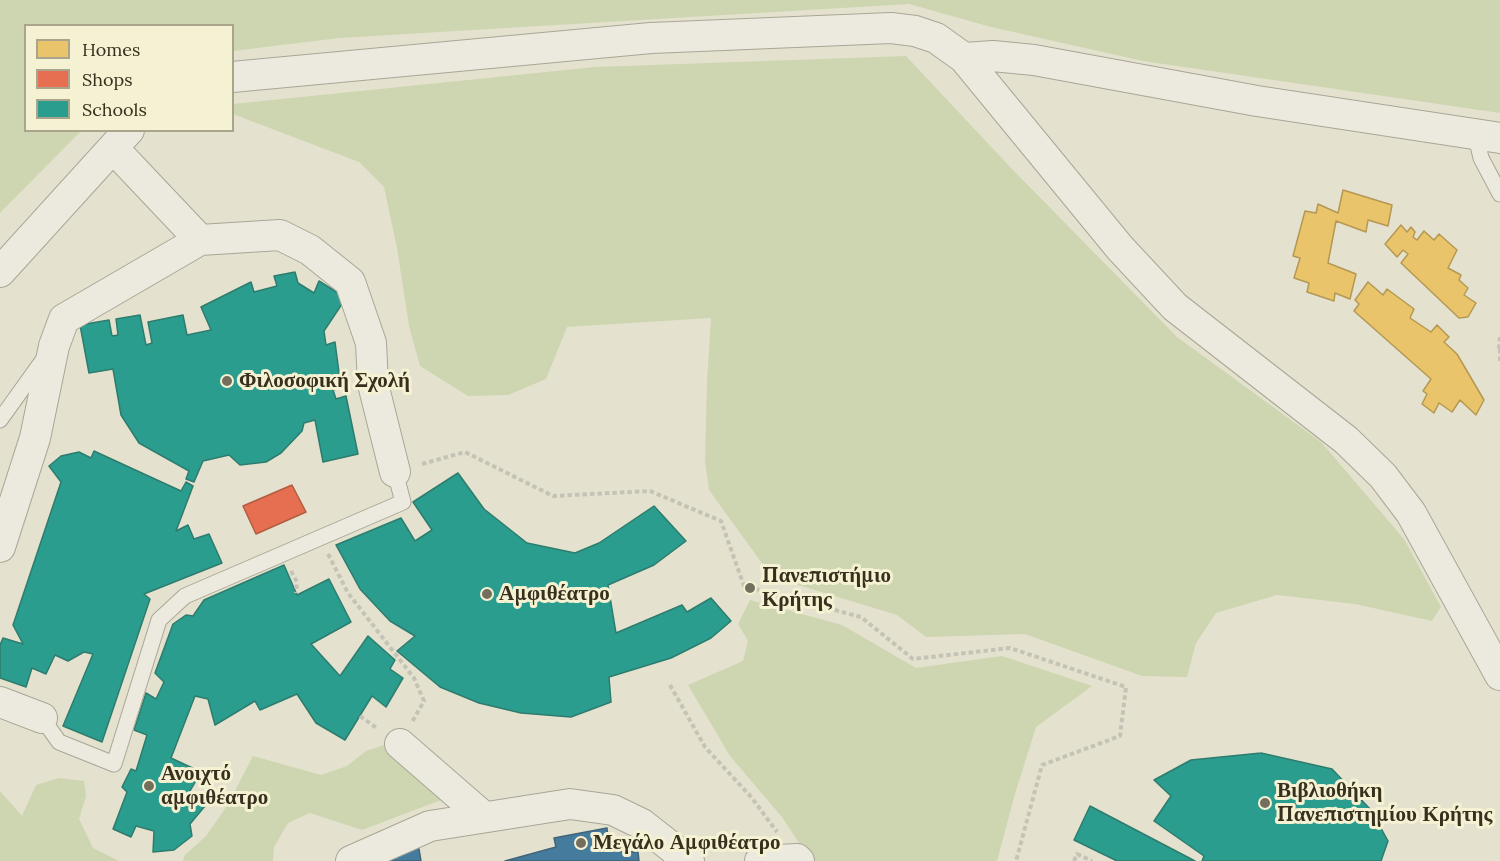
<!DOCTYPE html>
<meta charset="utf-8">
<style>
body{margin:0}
#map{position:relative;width:1500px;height:861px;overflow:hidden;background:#e4e2ce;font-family:Lora,serif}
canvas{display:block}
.legend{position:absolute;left:24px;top:24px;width:210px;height:108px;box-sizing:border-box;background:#f5f2d3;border:2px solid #a9a48b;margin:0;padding:8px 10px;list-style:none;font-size:18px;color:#38301e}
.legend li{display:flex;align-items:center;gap:12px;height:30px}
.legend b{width:30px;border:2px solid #a9a48b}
</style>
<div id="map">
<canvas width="1500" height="861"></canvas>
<ul class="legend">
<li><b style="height:16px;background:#e9c46a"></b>Homes</li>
<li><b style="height:16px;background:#e76f51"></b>Shops</li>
<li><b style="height:16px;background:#2a9d8f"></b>Schools</li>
</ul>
</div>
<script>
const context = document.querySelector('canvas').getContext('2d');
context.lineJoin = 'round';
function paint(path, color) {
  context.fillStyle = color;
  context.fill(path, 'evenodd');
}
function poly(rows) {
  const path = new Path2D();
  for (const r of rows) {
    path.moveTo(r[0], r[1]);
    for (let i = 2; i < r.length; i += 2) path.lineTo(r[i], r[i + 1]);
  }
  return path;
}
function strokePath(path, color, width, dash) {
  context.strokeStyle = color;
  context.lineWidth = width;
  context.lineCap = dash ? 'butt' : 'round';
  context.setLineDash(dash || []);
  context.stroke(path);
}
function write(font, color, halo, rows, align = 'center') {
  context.font = font + ' Lora,serif';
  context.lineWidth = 6;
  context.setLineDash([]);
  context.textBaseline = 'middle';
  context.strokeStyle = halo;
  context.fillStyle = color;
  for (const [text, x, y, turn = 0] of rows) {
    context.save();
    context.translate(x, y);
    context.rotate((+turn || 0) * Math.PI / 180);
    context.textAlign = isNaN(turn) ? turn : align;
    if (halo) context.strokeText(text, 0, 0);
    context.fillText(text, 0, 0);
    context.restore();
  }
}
paint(poly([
 [0,0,1500,0,1500,113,1143,61,991,27,909,4,339,38,233,51,232,26,26,26,26,130,81,131,0,213],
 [906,56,1011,168,1177,337,1321,442,1404,539,1441,607,1432,621,1355,604,1277,595,1216,613,1196,643,1187,677,1142,676,1025,634,926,637,897,615,772,577,709,490,705,460,707,382,711,318,567,327,546,379,508,395,468,396,420,366,409,326,397,248,384,187,359,162,233,114,233,104,595,67],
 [750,600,842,625,916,668,1002,656,1092,686,1036,727,1015,794,997,861,811,861,782,817,730,756,688,685,743,661,748,641,738,624],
 [387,744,449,797,362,830,310,813,288,823,274,847,273,861,183,861,185,855,206,836,227,806,253,756,321,775,347,766,366,751],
 [59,778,84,781,86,796,79,819,93,848,119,861,0,861,0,791,22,816,36,785]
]), '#cdd6b0');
const homes = poly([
 [1343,190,1392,205,1388,226,1368,220,1366,232,1336,221,1328,263,1356,274,1350,299,1335,293,1334,301,1307,292,1309,283,1294,278,1300,258,1293,256,1305,211,1316,213,1318,204,1338,213,1343,190],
 [1401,225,1407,232,1411,227,1415,232,1413,237,1417,240,1424,231,1434,240,1439,234,1457,250,1448,268,1461,275,1459,280,1468,288,1464,295,1476,303,1468,317,1459,318,1401,263,1408,254,1403,250,1397,257,1385,244,1401,225],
 [1368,282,1383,295,1387,289,1414,309,1410,318,1431,332,1437,325,1449,337,1444,342,1457,354,1484,400,1476,415,1460,400,1452,412,1439,403,1434,413,1422,404,1427,394,1423,391,1431,379,1354,311,1359,304,1355,300,1368,282]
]);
paint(homes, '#e9c46a');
strokePath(homes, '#b49853', 1.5);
const shops = poly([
 [292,485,306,512,256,534,243,506,292,485]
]);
paint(shops, '#e76f51');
strokePath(shops, '#b25c42', 1.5);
const schools = poly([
 [295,272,298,283,314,293,319,281,346,298,324,331,326,345,335,342,341,388,333,390,336,399,346,396,358,454,323,462,315,420,304,423,302,431,281,453,266,462,240,465,229,455,203,461,194,482,186,479,189,471,139,443,121,415,113,369,89,373,80,325,109,320,112,336,118,335,116,319,140,315,146,345,152,343,148,322,183,315,187,335,211,330,201,307,251,282,254,292,277,286,274,276,295,272],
 [94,451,181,491,186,482,193,486,176,531,188,525,194,539,209,534,222,563,144,594,150,599,102,742,63,726,93,654,84,652,68,661,55,655,46,674,32,668,26,687,0,678,0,645,3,638,23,644,13,625,61,482,49,466,61,456,79,452,91,458,94,451],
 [458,473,484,509,527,543,575,553,599,543,654,506,686,541,654,565,608,585,616,633,682,605,687,612,711,598,731,621,711,638,671,658,609,677,611,702,571,717,521,713,479,703,440,687,397,651,415,636,390,621,360,589,336,545,401,518,415,541,432,530,413,502,458,473],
 [284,565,297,595,329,579,351,622,311,644,340,676,368,636,395,660,390,669,403,678,386,707,372,696,345,740,316,723,297,694,260,710,255,701,215,725,208,699,195,696,171,758,201,772,186,798,205,806,190,824,192,836,174,850,153,852,154,831,136,826,131,837,113,829,127,792,122,787,131,769,136,771,147,735,134,730,146,693,156,699,164,682,155,673,173,624,186,615,193,616,204,600,284,565],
 [1261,753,1332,769,1371,810,1388,841,1381,861,1202,861,1204,856,1154,821,1171,796,1154,780,1191,760,1261,753],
 [1090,806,1195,861,1117,861,1074,840,1090,806]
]);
paint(schools, '#2a9d8f');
strokePath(schools, '#2e7c6d', 1.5);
const public = poly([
 [607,828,609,851,638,852,639,861,505,861,556,847,554,838,607,828],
 [412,843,419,849,421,861,373,861,412,843]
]);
paint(public, '#457b9d');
strokePath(public, '#416477', 1.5);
const lane = poly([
 [1478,135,1477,141,1481,158,1500,194],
 [0,420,43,360],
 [42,718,59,742,114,764,159,620,185,596,403,502,395,472]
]);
const street = poly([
 [964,58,993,56,1034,60,1257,101,1500,138],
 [232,77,651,38,891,28,915,31,936,38,964,58,1120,248,1175,307,1346,440,1383,476,1411,513,1500,675],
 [200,240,280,235,310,250,350,282,371,343,373,384,395,472],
 [0,272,129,130],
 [0,547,35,438,54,346,64,319,200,240,113,148],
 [0,702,42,718],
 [400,744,484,817],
 [351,861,430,826,570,804,613,810,642,824,689,861],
 [760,861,797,859,799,861]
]);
strokePath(lane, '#a9a696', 17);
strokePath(street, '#a9a696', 32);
strokePath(poly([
 [1499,349,1500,336],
 [1500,349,1500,363],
 [422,464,465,452,553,496,650,491,721,521,744,586,861,617,913,659,1010,648,1126,687,1120,736,1042,765,1016,861],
 [328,554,348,593,414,678,424,701,412,722],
 [291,571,297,582,296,593],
 [670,685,705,747,752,798,777,832],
 [360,716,378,729],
 [1074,861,1077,854,1092,861]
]), '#c5c3b5', 4, [4.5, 3]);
strokePath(lane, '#eceadf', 15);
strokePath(street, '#eceadf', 30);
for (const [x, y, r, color] of [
 [227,381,6,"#746e5c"],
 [750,588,6,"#746e5c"],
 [487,594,6,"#746e5c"],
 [149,786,6,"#746e5c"],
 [1265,803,6,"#746e5c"],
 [581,843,6,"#746e5c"]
]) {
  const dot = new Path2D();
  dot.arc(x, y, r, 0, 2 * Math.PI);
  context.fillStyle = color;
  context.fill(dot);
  strokePath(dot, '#f5f2d3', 2);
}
write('bold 21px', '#38301e', '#f5f2d3', [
 ["Φιλοσοφική Σχολή",239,381],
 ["Πανεπιστήμιο",762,576],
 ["Κρήτης",762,600],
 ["Αμφιθέατρο",499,594],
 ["Ανοιχτό",161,774],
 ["αμφιθέατρο",161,798],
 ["Βιβλιοθήκη",1277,791],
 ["Πανεπιστημίου Κρήτης",1277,815],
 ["Μεγάλο Αμφιθέατρο",593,843]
], 'left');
</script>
